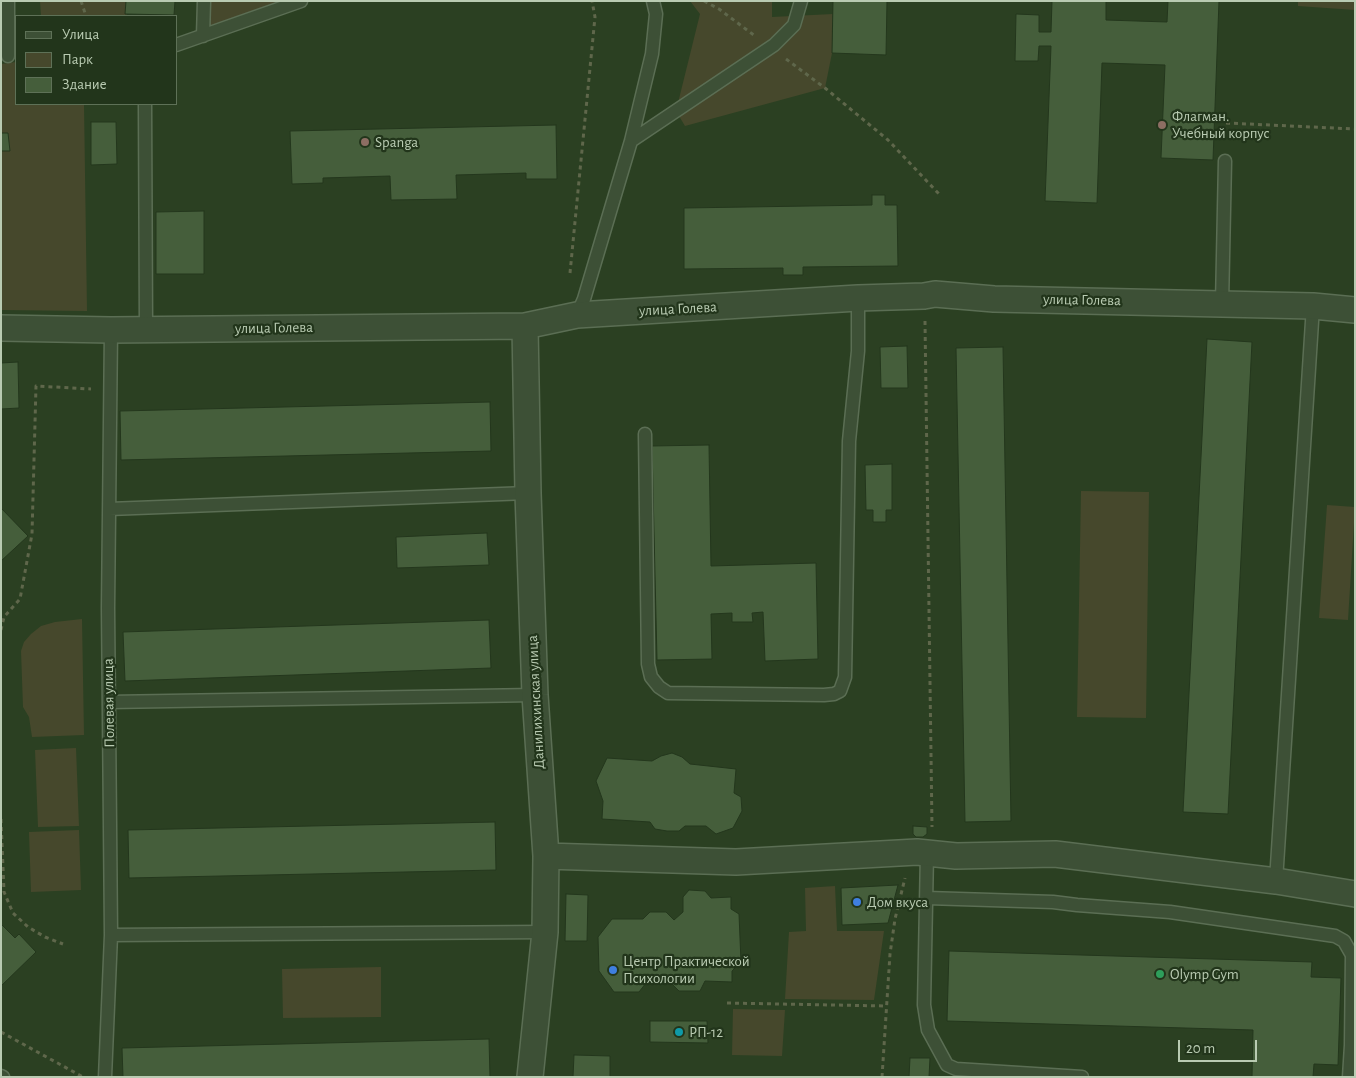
<!DOCTYPE html>
<meta charset="utf-8">
<style>
body{margin:0}
#map{position:relative;width:1356px;height:1078px;overflow:hidden;background:#2b4022;font-family:"Alegreya Sans",sans-serif}
canvas{display:block}
.frame{position:absolute;inset:0;border:2px solid #b9cbb2;pointer-events:none}
.legend{position:absolute;left:15px;top:15px;width:162px;height:90px;box-sizing:border-box;background:#22351b;border:1px solid #5e7157;margin:0;padding:6px 9px;list-style:none;font-size:15px;color:#b9cbb2}
.legend li{display:flex;align-items:center;gap:10px;height:25px}
.legend b{width:25px;border:1px solid #5e7157}
.scale{position:absolute;left:1178px;top:1040px;width:79px;height:22px;box-sizing:border-box;border:2px solid #b9cbb2;border-top:0;padding-left:6px;font-size:15px;line-height:18px;white-space:nowrap;color:#b9cbb2;-webkit-text-stroke:4px #22351b;paint-order:stroke}
</style>
<div id="map">
<canvas width="1356" height="1078"></canvas>
<div class="frame"></div>
<ul class="legend">
<li><b style="height:6px;background:#3d5036"></b>Улица</li>
<li><b style="height:14px;background:#46482c"></b>Парк</li>
<li><b style="height:14px;background:#455e3b"></b>Здание</li>
</ul>
<div class="scale">20 m</div>
</div>
<script>
const context = document.querySelector('canvas').getContext('2d');
context.lineJoin = 'round';
function paint(path, color) {
  context.fillStyle = color;
  context.fill(path, 'evenodd');
}
function poly(rows) {
  const path = new Path2D();
  for (const r of rows) {
    path.moveTo(r[0], r[1]);
    for (let i = 2; i < r.length; i += 2) path.lineTo(r[i], r[i + 1]);
  }
  return path;
}
function strokePath(path, color, width, dash) {
  context.strokeStyle = color;
  context.lineWidth = width;
  context.lineCap = dash ? 'butt' : 'round';
  context.setLineDash(dash || []);
  context.stroke(path);
}
function write(font, color, halo, rows, align = 'center') {
  context.font = font + ' "Alegreya Sans",sans-serif';
  context.lineWidth = 4.5;
  context.setLineDash([]);
  context.textBaseline = 'middle';
  context.strokeStyle = halo;
  context.fillStyle = color;
  for (const [text, x, y, turn = 0] of rows) {
    context.save();
    context.translate(x, y);
    context.rotate((+turn || 0) * Math.PI / 180);
    context.textAlign = isNaN(turn) ? turn : align;
    if (halo) context.strokeText(text, 0, 0);
    context.fillText(text, 0, 0);
    context.restore();
  }
}
paint(poly([
 [40,1,126,1,127,16,41,16],
 [204,1,290,1,203,36],
 [690,1,772,1,772,17,833,14,832,53,825,88,685,126,676,111,700,14],
 [1298,1,1355,1,1355,10,1298,6],
 [16,62,16,104,84,104,87,311,1,310,1,64],
 [1081,491,1149,492,1146,718,1077,717],
 [1327,505,1355,507,1348,620,1319,618],
 [82,619,84,735,32,737,29,717,23,707,21,651,24,642,31,634,41,626,55,622],
 [76,748,79,826,38,827,35,750],
 [79,830,81,890,31,892,29,832],
 [835,886,837,931,884,931,874,1000,785,999,789,932,806,931,805,888],
 [381,967,381,1017,283,1018,282,969],
 [733,1009,785,1010,782,1056,732,1055]
]), '#46482c');
const building = poly([
 [126,1,175,1,174,15,125,14,126,1],
 [833,1,887,1,886,55,832,53,833,1],
 [1052,1,1106,1,1106,20,1167,22,1168,1,1219,1,1213,160,1161,158,1165,65,1102,63,1097,203,1045,201,1051,46,1039,46,1038,61,1015,61,1016,14,1039,15,1039,32,1051,32,1052,1],
 [91,122,116,122,117,164,91,165,91,122],
 [556,125,557,179,526,179,526,173,456,175,457,199,391,200,390,176,323,178,323,183,292,184,290,131,556,125],
 [1,133,8,133,10,151,1,151,1,133],
 [872,195,885,195,885,205,897,205,898,266,803,267,803,275,783,275,783,268,684,269,684,208,872,205,872,195],
 [204,211,204,274,156,274,156,212,204,211],
 [1207,339,1252,342,1228,814,1183,812,1207,339],
 [907,346,908,388,881,388,880,347,907,346],
 [1003,347,1011,821,965,822,956,348,1003,347],
 [18,362,19,408,1,409,1,363,18,362],
 [490,402,491,451,121,460,120,411,490,402],
 [709,445,711,566,816,563,818,659,765,661,763,612,752,613,753,622,732,622,732,613,711,614,712,659,657,660,652,446,709,445],
 [892,464,892,510,886,510,886,522,873,522,873,510,866,510,865,465,892,464],
 [1,508,28,536,1,561,1,508],
 [487,533,489,565,397,568,396,537,487,533],
 [489,620,491,668,125,681,123,632,489,620],
 [672,753,682,757,690,764,736,769,734,793,741,797,742,811,733,828,716,834,706,826,685,826,679,831,667,831,655,829,650,822,602,819,603,801,596,781,607,758,652,761,661,756,672,753],
 [495,822,496,870,129,878,128,830,495,822],
 [913,826,927,827,927,834,923,837,916,837,913,834,913,826],
 [898,885,888,923,842,925,841,888,898,885],
 [689,890,705,891,711,898,731,897,731,909,739,914,741,962,732,971,732,982,705,981,700,991,679,991,671,983,646,983,639,992,614,992,599,971,598,937,612,919,643,919,650,912,666,912,674,920,683,912,683,897,689,890],
 [566,894,588,895,587,941,565,941,566,894],
 [1,924,15,938,19,934,36,952,1,986,1,924],
 [949,951,1312,962,1311,977,1341,978,1338,1065,1314,1064,1313,1077,1252,1077,1253,1030,947,1021,949,951],
 [650,1021,707,1021,708,1043,650,1042,650,1021],
 [489,1039,490,1077,123,1077,122,1048,489,1039],
 [574,1055,610,1056,610,1077,551,1077,573,1077,574,1055],
 [910,1058,930,1058,929,1077,909,1077,910,1058]
]);
paint(building, '#455e3b');
strokePath(building, '#24371d', 1);
const service = poly([
 [8,1,8,56],
 [203,36,204,1],
 [176,45,301,1],
 [145,104,146,329],
 [631,141,774,45,794,25,801,1],
 [1222,304,1225,161],
 [577,315,584,299,631,141,652,54,656,14,653,1],
 [645,434,648,664,651,677,659,687,668,693,824,695,834,694,840,691,845,677,849,441,858,351,858,298],
 [109,509,528,493],
 [109,702,535,695],
 [927,853,924,1005,928,1030,947,1065,956,1069,1082,1077],
 [1276,881,1313,306],
 [927,898,1053,902,1077,905,1170,912,1335,936,1344,941,1352,955,1351,1045],
 [111,935,545,932],
 [1,1076,3,1077],
 [105,1077,111,935,108,608,111,330],
 [1349,1077,1351,1045,1355,1044]
]);
const minor = poly([
 [525,326,528,493,535,695,546,856,545,932,530,1077],
 [1,328,111,330,525,326,577,315,858,298,924,296,935,294,994,299,1313,306,1355,310],
 [546,856,736,862,917,852,956,856,1055,854,1276,881,1355,894]
]);
strokePath(service, '#5b6e54', 15);
strokePath(minor, '#5b6e54', 28);
strokePath(poly([
 [81,1,86,16],
 [704,1,719,9,755,36],
 [786,59,825,88,888,140,939,194],
 [1226,123,1355,129],
 [570,273,595,17,592,1],
 [925,321,932,827],
 [1,630,4,617,20,599,32,534,36,386,91,389],
 [1,819,4,892,13,913,28,927,45,937,63,944],
 [727,1003,886,1006],
 [1,1032,83,1077],
 [882,1077,890,954,895,919,905,878]
]), '#5f674b', 3, [4, 4]);
strokePath(service, '#3d5036', 12);
strokePath(minor, '#3d5036', 25);
for (const [x, y, r, color] of [
 [1162,125,5,"#8d6e63"],
 [365,142,5,"#8d6e63"],
 [857,902,5,"#3f7fe0"],
 [613,970,5,"#3f7fe0"],
 [1160,974,5,"#2e9e5b"],
 [679,1032,5,"#0f9aa8"]
]) {
  const dot = new Path2D();
  dot.arc(x, y, r, 0, 2 * Math.PI);
  context.fillStyle = color;
  context.fill(dot);
  strokePath(dot, '#22351b', 2);
}
write('15px', '#b9cbb2', '#22351b', [
 ["Флагман.",1172,116],
 ["Учебный корпус",1172,133],
 ["Spanga",375,142],
 ["Дом вкуса",867,902],
 ["Центр Практической",623,961],
 ["Психологии",623,978],
 ["Olymp Gym",1170,974],
 ["РП-12",689,1032]
], 'left');
write('15px', '#b9cbb2', '#22351b', [
 ["улица Голева",1082,300,1],
 ["улица Голева",678,309,-3],
 ["улица Голева",274,328,-1],
 ["Данилихинская улица",536,702,-93],
 ["Полевая улица",109,703,-91]
]);
</script>
